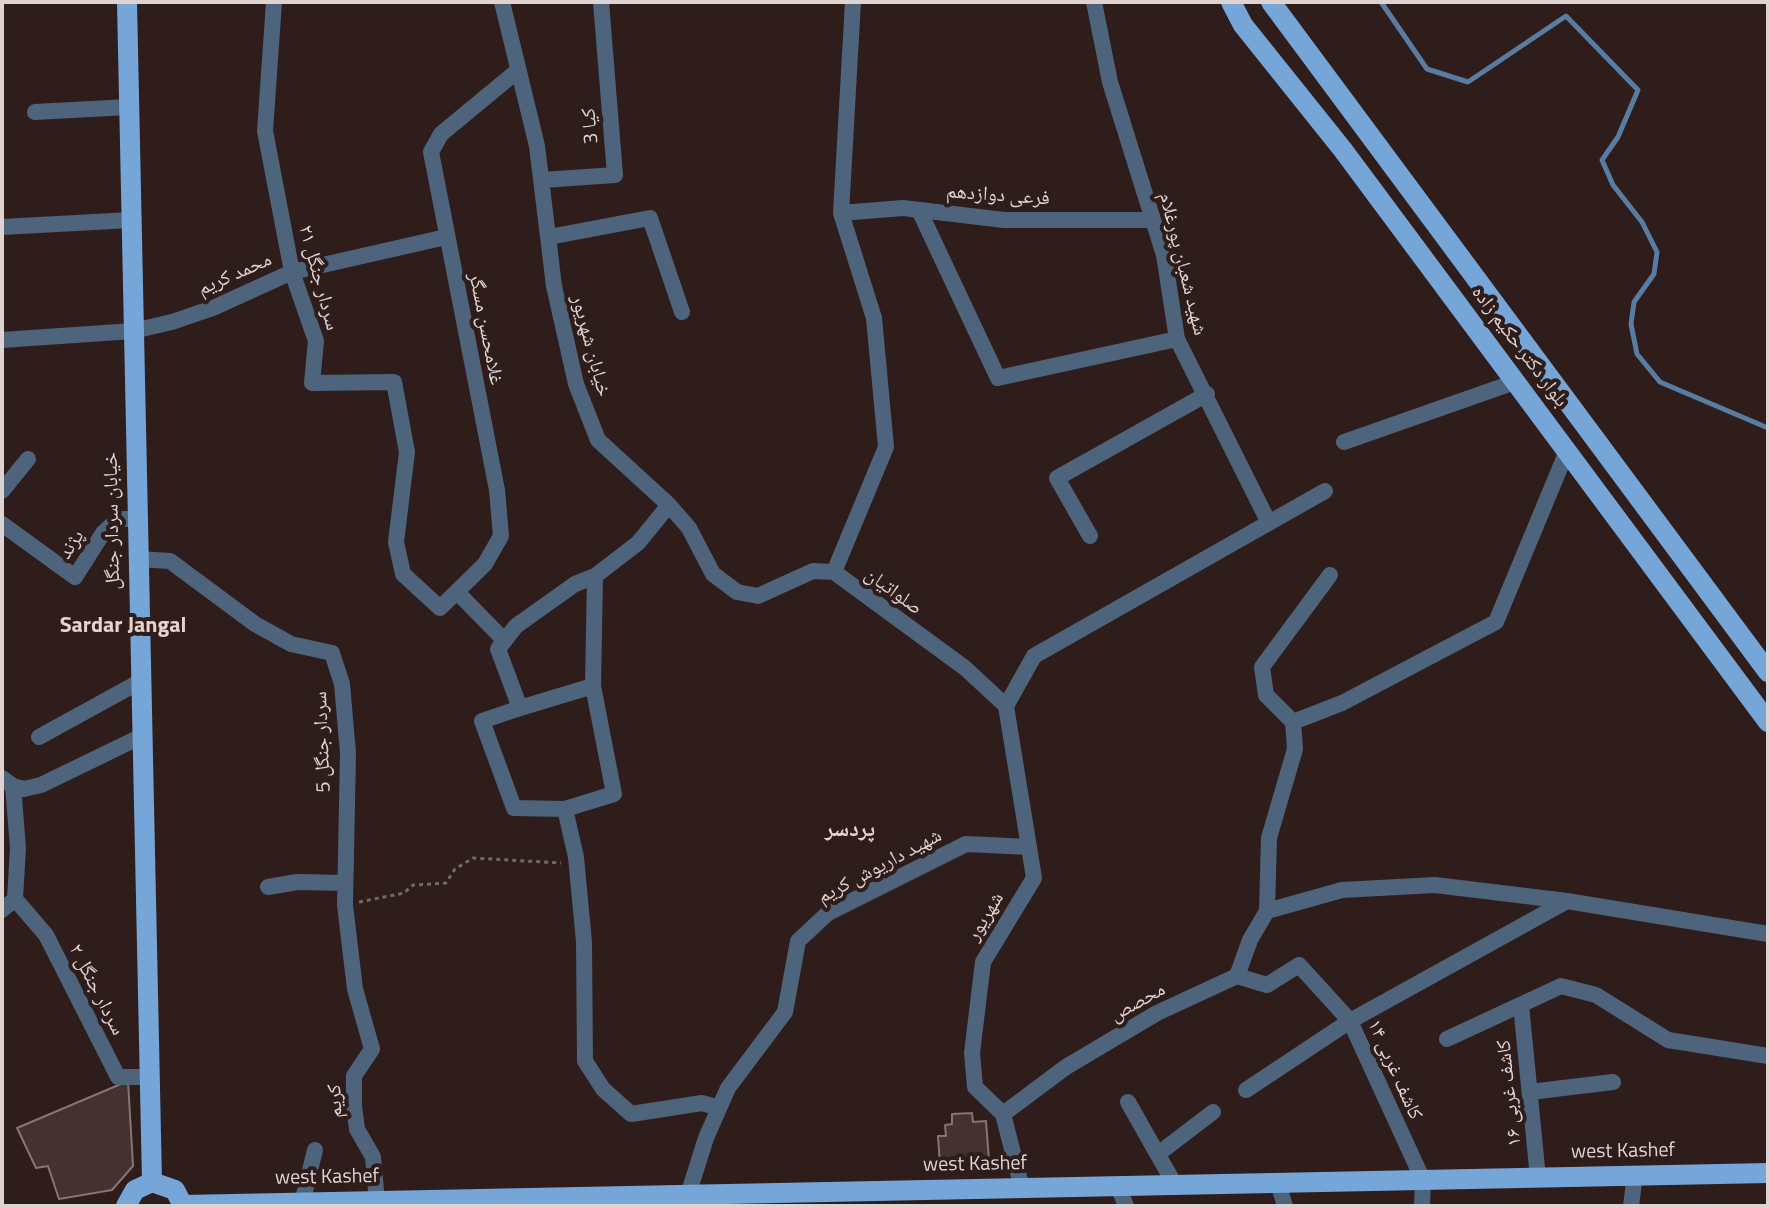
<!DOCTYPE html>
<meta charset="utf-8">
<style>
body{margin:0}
#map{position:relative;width:1770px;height:1208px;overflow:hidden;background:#2e1d1b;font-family:"Titillium Web",sans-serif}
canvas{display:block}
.frame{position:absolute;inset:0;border:4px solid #dfd3d2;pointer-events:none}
</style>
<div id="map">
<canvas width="1770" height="1208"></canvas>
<div class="frame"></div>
</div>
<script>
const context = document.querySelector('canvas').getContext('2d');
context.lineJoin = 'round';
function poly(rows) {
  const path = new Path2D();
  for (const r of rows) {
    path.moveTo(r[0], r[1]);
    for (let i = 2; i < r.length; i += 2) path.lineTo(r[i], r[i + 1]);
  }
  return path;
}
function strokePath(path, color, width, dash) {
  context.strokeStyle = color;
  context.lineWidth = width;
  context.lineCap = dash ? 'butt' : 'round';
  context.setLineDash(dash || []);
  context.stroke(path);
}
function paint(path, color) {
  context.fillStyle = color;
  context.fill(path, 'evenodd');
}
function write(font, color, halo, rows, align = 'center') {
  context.font = font + ' "Titillium Web","Noto Naskh Arabic",sans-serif';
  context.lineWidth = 8;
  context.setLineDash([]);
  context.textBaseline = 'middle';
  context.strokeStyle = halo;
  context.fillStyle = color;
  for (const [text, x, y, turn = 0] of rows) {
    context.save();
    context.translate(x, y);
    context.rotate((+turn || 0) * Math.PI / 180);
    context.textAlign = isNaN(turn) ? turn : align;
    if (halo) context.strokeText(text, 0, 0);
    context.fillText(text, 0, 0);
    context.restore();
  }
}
strokePath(poly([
 [1381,2,1427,69,1468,82,1566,16,1638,90,1618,137,1602,160,1613,185,1642,222,1657,252,1654,274,1634,302,1631,324,1637,354,1660,382,1768,428]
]), '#597ca2', 5);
const building = poly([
 [128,1081,133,1166,112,1190,59,1199,48,1166,36,1168,17,1128,128,1081],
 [972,1113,973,1122,986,1121,989,1161,940,1165,938,1136,946,1136,945,1125,952,1124,952,1114,972,1113]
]);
paint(building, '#443230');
strokePath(building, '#897471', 2);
strokePath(poly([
 [359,902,404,893,413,885,446,883,455,869,473,858,561,863]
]), '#776867', 3, [4, 4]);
strokePath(poly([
 [274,2,265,131,292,272,316,341,312,383,394,382,407,452,396,542,403,574,440,608,485,564,501,536,497,490,431,152,441,134,516,72],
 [502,2,537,146,554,286,576,384,598,440,669,505,689,528,713,574,737,592,758,596,813,571,834,572],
 [853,2,841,213,874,318,886,447,834,572,965,668,1006,706,1034,656,1325,491],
 [1094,2,1110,82,1164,255,1177,339,1269,523],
 [35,112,129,107],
 [543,180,615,175,601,2],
 [919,210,998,378,1177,339],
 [841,213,903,208,1004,220,1153,220],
 [2,227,131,220],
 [549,237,650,218,682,312],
 [2,340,133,331,172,322,213,308,292,272,446,237],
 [1344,442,1515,382],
 [2,491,28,459],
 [669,505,638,543,595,576,575,584,516,626,498,649,520,708,593,686,614,794,565,809,576,857,584,942,585,1061,603,1089,631,1114,702,1103,719,1108],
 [2,524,75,577,103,533,118,519,137,519],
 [1090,536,1057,478,1207,394],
 [138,559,170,561,255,624,291,644,332,653,342,684,348,753,345,905,355,989,372,1049,354,1076,354,1106,357,1129,373,1157,377,1202],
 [457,592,504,640],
 [593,686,595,576],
 [1006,706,1034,878,983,962,972,1053,975,1087,1003,1114,1022,1188],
 [520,708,482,721,514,808,565,809],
 [1293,722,1342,703,1496,622,1567,451],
 [39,737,141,681],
 [2,778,13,786,18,848,15,899,2,910],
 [13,786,24,789,41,785,142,736],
 [268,887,297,882,345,883],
 [15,899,46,935,118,1077,149,1077],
 [1267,911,1342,890,1435,885,1567,901,1768,934],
 [1237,976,1267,985,1299,965,1350,1021,1423,1180,1422,1206],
 [1521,1005,1538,1178],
 [1447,1039,1561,986,1596,995,1668,1040,1768,1056],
 [1246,1090,1350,1021,1567,901],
 [1530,1092,1613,1082],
 [1128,1102,1175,1185],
 [1003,1114,1066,1067,1157,1013,1237,976,1250,940,1267,911,1269,838,1295,749,1293,722,1266,695,1262,667,1330,575],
 [1158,1154,1213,1112],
 [1278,1183,1285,1206],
 [1118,1186,1126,1206],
 [688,1195,706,1138,728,1088,785,1012,798,941,828,913,966,844,1029,847],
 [302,1203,315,1150],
 [1631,1206,1635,1175]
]), '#4d647c', 16);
strokePath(poly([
 [127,2,152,1182],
 [1231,2,1243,25,1343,150,1768,722],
 [1271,2,1768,672],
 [183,1205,1768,1173],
 [126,1206,135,1190,152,1182,175,1190,183,1206]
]), '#76a5d8', 20);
write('20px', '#dfd3d2', '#2e1d1b', [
 ["کیا 3",591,126,-95],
 ["فرعی دوازدهم",998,196,4],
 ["شهید شعبان پورغلام",1182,264,76],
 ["محمد کریم",235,275,-24],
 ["سردار جنگل ۲۱",318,278,75],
 ["غلامحسن مسگر",485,329,79],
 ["خیابان شهریور",590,346,75],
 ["بلوار دکتر حکیم زاده",1519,347,53],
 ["خیابان سردار جنگل",113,521,-91],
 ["پژند",72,545,-57],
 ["صلواتیان",893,592,36],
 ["سردار جنگل 5",323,742,-92],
 ["شهید داریوش کریم",880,867,-28],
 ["شهریور",986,917,-59],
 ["سردار جنگل ۲",96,990,63],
 ["محصص",1138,1003,-29],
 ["کاشف غربی ۱۴",1394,1070,66],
 ["کاشف غربی ۱۶",1510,1093,-96],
 ["کریم",336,1101,-92],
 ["west Kashef",1623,1152,-1],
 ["west Kashef",975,1165,-1],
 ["west Kashef",327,1178,-1]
]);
write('bold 22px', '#e9d1ce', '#2e1d1b', [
 ["Sardar Jangal",123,627],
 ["پردسر",850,831]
]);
</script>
